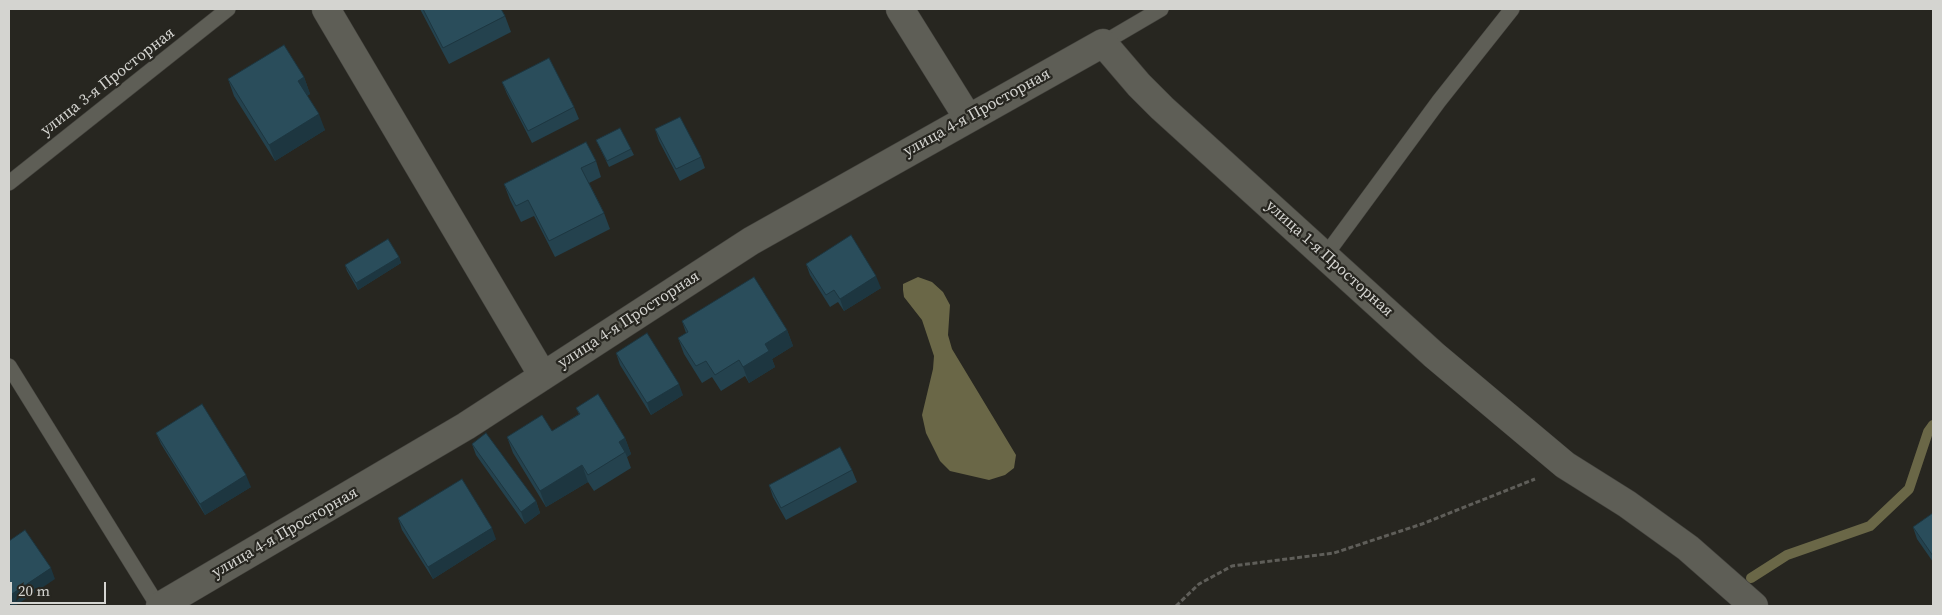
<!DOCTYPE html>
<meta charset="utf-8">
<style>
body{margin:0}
#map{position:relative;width:1942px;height:615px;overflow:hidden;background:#272620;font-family:"Source Serif 4",serif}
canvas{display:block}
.frame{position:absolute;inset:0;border:10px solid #d4d4d0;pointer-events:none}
.scale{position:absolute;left:10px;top:582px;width:96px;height:22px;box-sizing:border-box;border:2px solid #d4d4d0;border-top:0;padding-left:6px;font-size:15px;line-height:18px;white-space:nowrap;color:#d4d4d0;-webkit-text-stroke:4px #272620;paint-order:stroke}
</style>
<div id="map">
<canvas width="1942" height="615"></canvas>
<div class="frame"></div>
<div class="scale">20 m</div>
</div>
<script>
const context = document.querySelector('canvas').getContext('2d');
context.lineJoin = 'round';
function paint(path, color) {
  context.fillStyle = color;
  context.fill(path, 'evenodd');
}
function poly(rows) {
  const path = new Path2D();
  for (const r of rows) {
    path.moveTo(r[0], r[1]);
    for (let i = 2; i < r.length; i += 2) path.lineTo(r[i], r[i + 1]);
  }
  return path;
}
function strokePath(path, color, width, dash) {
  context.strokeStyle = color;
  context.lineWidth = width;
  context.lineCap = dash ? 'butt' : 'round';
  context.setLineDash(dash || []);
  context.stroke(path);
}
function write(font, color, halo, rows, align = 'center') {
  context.font = font + ' "Source Serif 4",serif';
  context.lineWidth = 4.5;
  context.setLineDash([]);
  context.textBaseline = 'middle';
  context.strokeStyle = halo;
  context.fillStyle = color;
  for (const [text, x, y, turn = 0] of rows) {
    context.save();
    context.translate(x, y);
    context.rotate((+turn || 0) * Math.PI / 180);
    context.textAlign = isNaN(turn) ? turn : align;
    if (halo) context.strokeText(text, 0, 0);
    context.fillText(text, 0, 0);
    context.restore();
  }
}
paint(poly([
 [918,277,932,282,943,292,950,305,948,335,952,349,1016,455,1014,468,1005,475,989,480,950,471,940,461,926,433,922,415,933,369,934,356,922,320,904,297,903,290,903,284]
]), '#6a6747');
strokePath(poly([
 [1751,578,1787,555,1870,526,1909,489,1928,432,1933,425]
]), '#6a6747', 10);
const service = poly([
 [1103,43,1161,9],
 [9,183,228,9],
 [1325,256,1439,101,1512,9],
 [9,366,158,606]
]);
const minor = poly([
 [326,9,543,376],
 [900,9,968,118],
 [160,606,466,426,751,241,1103,43,1139,85,1162,108,1434,355,1565,465,1627,504,1688,548,1754,606]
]);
strokePath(service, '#43423d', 16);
strokePath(minor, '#43423d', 29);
strokePath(poly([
 [1176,606,1199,584,1232,566,1334,553,1422,524,1535,479]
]), '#5f5e59', 3, [5, 2.5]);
strokePath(service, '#5e5e56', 15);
strokePath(minor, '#5e5e56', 28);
paint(poly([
 [420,9,501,9,505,16,511,32,449,64],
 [304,77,310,94,307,96,325,130,275,161,234,96,228,79],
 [502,82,574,107,579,119,532,143,507,94],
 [655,129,701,157,705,168,680,181,659,141],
 [596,140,631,149,634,155,609,167,599,146],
 [596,161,601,177,589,183,604,213,610,229,555,257,534,216,521,222,510,200,504,184],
 [399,257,401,263,358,290,347,271,345,265],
 [806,264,881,288,844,311,838,302,830,307,810,275],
 [682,321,787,330,793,346,772,359,775,367,749,383,745,376,721,391,712,377,702,383,684,354,678,338,686,333],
 [616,353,683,395,651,415,620,365],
 [576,408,625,438,631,454,627,457,631,468,594,491,588,482,546,507,513,453,507,437,552,431,579,414],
 [156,433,251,487,205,515,161,444],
 [472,444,536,501,540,513,525,524,476,455],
 [852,470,857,482,786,520,773,497,769,485],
 [1933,513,1933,562,1917,539,1913,527],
 [398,518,496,539,433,579,402,530]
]), '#24424e');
paint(poly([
 [304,77,310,94,304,97,298,81],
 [319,114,325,130,275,161,269,145],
 [399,257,401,263,358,290,356,283],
 [876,276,881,288,844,311,840,299],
 [787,330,793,346,772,359,775,367,749,383,743,367,765,344],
 [679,384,683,395,651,415,647,403],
 [625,438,631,454,627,457,625,452,619,442],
 [582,465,588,482,546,507,540,491],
 [246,475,251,487,205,515,200,504],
 [536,501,540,513,525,524,521,512],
 [492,528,496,539,433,579,428,567],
 [51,568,55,579,15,606,9,606,9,596]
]), '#1d3640');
const building = poly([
 [423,9,501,9,505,16,443,48,423,9],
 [284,45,304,77,298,81,319,114,269,145,228,79,284,45],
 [549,58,574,107,528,131,502,82,549,58],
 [680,117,701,157,676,169,655,129,680,117],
 [620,128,631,149,607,161,596,140,620,128],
 [586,142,596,161,581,168,604,213,549,241,528,200,516,206,504,184,586,142],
 [851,235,876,276,840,299,834,290,826,295,806,264,851,235],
 [388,239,399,257,356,283,345,265,388,239],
 [754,277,787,330,765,344,769,351,743,367,739,360,715,375,706,361,696,366,678,338,688,332,682,321,754,277],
 [647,333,679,384,647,403,616,353,647,333],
 [598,394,625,438,619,442,625,452,588,475,582,465,540,491,507,437,542,415,552,431,580,414,576,408,598,394],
 [202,404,246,475,200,504,156,433,202,404],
 [486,433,536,501,521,512,472,444,486,433],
 [840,447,852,470,781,508,769,485,840,447],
 [462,479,492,528,428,567,398,518,462,479],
 [1933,513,1933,556,1913,527,1933,513],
 [25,530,51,568,9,596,9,541,25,530]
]);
paint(building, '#2a4d5b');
strokePath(building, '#1d3640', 1);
write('16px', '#d4d4d0', '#272620', [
 ["улица 3-я Просторная",108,82,-38],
 ["улица 4-я Просторная",977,113,-29],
 ["улица 1-я Просторная",1329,259,42],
 ["улица 4-я Просторная",629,320,-33],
 ["улица 4-я Просторная",285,533,-30]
]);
</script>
